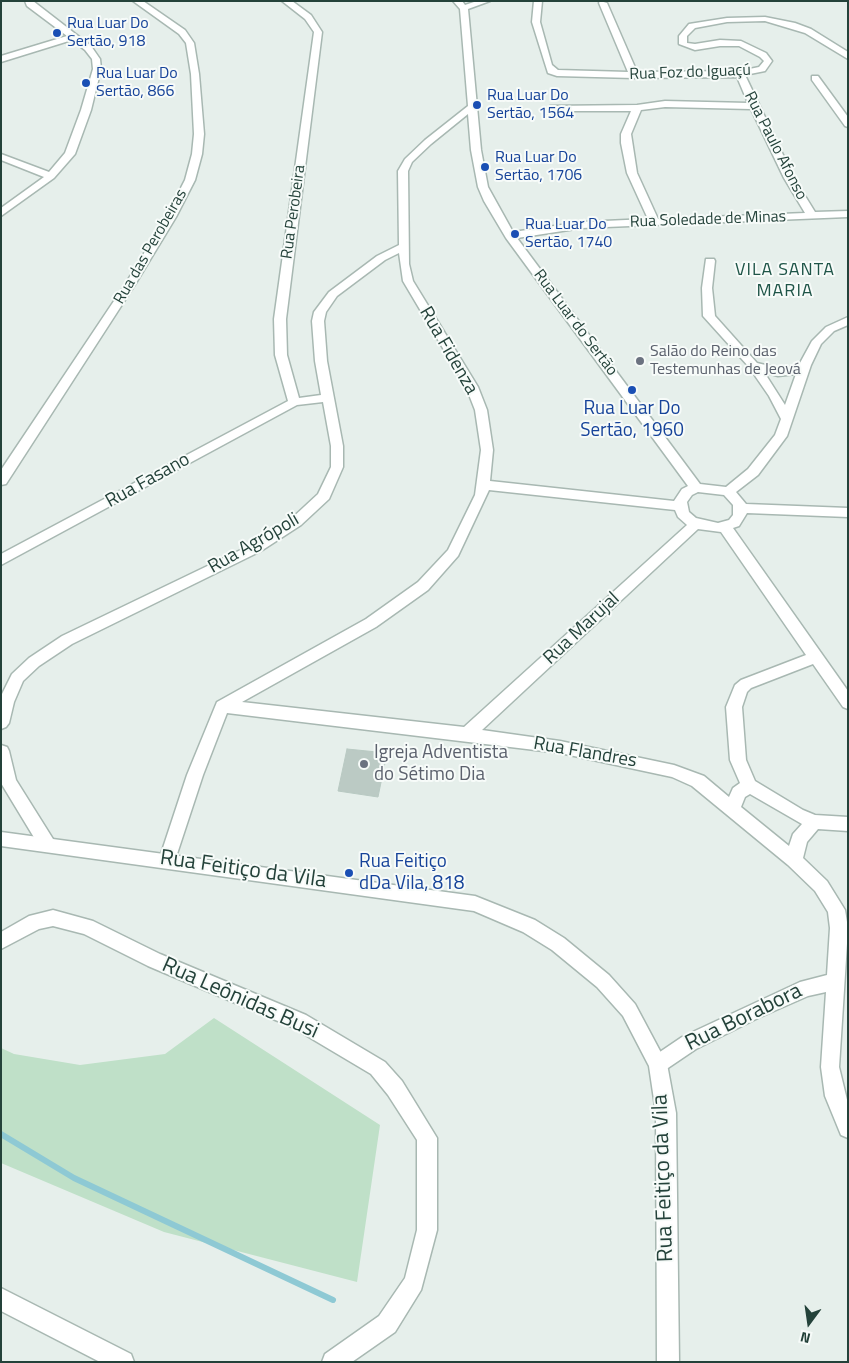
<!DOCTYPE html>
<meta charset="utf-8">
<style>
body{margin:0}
#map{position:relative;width:849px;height:1363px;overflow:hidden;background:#e6efeb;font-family:"Titillium Web",sans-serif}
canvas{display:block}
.frame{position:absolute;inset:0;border:2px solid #24423a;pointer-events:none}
.north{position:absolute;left:784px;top:1298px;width:50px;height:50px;-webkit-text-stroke:4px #f7fbf9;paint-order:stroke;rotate:194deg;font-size:14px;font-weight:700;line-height:20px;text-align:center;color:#24423a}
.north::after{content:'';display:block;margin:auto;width:18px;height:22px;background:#24423a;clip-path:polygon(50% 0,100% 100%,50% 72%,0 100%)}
</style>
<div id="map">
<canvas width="849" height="1363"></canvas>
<div class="frame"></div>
<div class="north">N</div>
</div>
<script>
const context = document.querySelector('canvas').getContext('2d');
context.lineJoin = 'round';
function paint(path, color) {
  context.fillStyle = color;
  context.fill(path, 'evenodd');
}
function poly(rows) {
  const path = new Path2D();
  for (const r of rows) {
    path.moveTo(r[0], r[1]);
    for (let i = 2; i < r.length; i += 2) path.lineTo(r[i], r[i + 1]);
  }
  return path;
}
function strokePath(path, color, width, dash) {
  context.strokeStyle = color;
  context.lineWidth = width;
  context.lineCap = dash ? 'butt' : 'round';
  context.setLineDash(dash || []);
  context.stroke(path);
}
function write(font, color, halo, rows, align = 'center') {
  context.font = font + ' "Titillium Web",sans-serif';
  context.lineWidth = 4;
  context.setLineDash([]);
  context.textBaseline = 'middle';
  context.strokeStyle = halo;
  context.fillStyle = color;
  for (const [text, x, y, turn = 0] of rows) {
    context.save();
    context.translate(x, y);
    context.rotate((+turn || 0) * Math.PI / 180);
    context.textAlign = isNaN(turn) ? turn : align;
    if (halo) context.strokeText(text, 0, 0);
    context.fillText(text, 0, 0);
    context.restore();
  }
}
paint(poly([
 [214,1018,380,1125,357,1282,164,1232,1,1163,1,1048,14,1054,80,1065,165,1054]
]), '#bfe0c8');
strokePath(poly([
 [1,1134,74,1178,333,1300]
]), '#8ec9d4', 6);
const building = poly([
 [347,749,387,753,378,797,338,791,347,749]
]);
paint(building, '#bbcac4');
strokePath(building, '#b8c9c2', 1);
const minor = poly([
 [25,1,33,1,91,46,100,59,101,69,91,110,75,154,54,178,1,216,1,208,44,177,1,160,1,154,49,172,65,153,81,110,93,69,92,59,85,50,72,40,1,62,1,56,67,36,27,6,25,1],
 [133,1,143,1,185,30,194,43,199,74,204,134,202,154,195,180,176,217,136,283,6,484,1,485,1,470,126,283,166,217,185,180,192,154,194,134,191,74,186,43,179,34,133,1],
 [282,1,292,1,311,15,322,32,286,319,287,355,299,398,321,395,315,361,312,321,314,312,329,292,377,256,399,245,398,171,405,159,425,140,468,106,460,9,453,1,462,1,465,5,477,1,490,1,468,9,481,150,488,187,513,232,582,222,648,219,627,173,621,143,621,134,631,111,553,111,550,110,550,106,637,105,665,101,748,103,737,77,634,78,557,76,548,73,532,22,534,1,542,1,540,22,552,65,558,70,628,72,599,3,600,1,607,3,637,72,740,71,759,67,764,61,760,57,739,46,720,46,695,50,679,44,679,36,689,24,727,18,765,17,795,23,811,29,848,52,848,59,805,33,765,21,727,22,695,28,687,36,687,43,695,44,720,40,741,41,766,53,772,61,765,71,745,75,794,178,815,212,848,211,848,217,582,228,517,238,700,484,726,487,748,469,775,435,781,419,769,396,749,367,703,316,702,288,706,259,714,259,715,261,712,288,715,316,757,363,778,368,788,368,800,363,812,341,826,327,848,317,848,325,834,331,821,344,811,365,787,436,758,475,736,492,746,504,848,508,848,517,747,513,739,526,733,528,848,691,848,709,843,707,813,664,751,688,747,692,742,707,746,760,755,781,803,810,815,815,848,817,848,831,818,829,807,842,803,858,827,881,845,910,848,928,839,1067,848,1104,848,1138,841,1135,825,1096,821,1067,826,992,808,996,758,1018,696,1049,665,1070,658,1073,651,1070,649,1064,651,1058,682,1037,800,982,827,975,830,928,828,912,815,891,788,865,692,786,672,777,560,753,227,713,203,775,175,860,173,865,167,867,161,865,159,860,187,775,217,702,366,619,418,582,448,550,475,495,481,450,475,410,466,387,403,281,399,253,385,260,337,296,326,312,324,321,327,361,343,446,343,467,329,499,301,525,261,551,72,644,39,666,23,681,14,702,9,723,6,727,1,729,1,696,12,674,29,658,62,636,251,545,291,519,318,494,331,467,331,446,323,402,297,405,1,565,1,554,288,401,275,355,274,319,314,32,305,19,282,1],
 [665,107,751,109,784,178,805,213,658,219,637,173,631,134,641,110,665,107],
 [468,114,471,150,478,187,484,201,506,238,688,486,682,489,674,501,490,481,493,450,487,410,478,387,413,281,409,264,408,171,412,162,431,144,468,114],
 [764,372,778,376,796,374,785,405,764,372],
 [489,490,675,510,678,517,687,525,464,727,242,702,376,627,428,590,458,556,489,490],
 [698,492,724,495,733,505,733,515,729,520,718,523,696,518,689,512,687,502,692,495,698,492],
 [698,529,721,532,806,655,741,680,735,685,726,707,730,760,740,783,733,788,729,797,704,776,674,765,560,741,482,730,698,529],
 [750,794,802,824,793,834,789,846,741,807,745,797,750,794],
 [812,76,818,76,848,117,848,127,845,126,812,80,812,76],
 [1,745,7,747,9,751,16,780,53,839,55,844,53,849,47,851,41,849,1,783,1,745],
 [53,910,93,921,160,954,306,1015,385,1062,402,1081,437,1138,437,1230,421,1290,395,1332,352,1362,322,1362,325,1354,379,1316,405,1278,417,1230,417,1140,388,1095,371,1074,292,1027,148,966,84,934,53,926,39,929,1,949,1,932,29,916,53,910],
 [1,1288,131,1354,134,1362,100,1362,1,1311,1,1288]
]);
const tertiary = poly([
 [1,832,475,896,535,920,564,938,609,975,635,1004,667,1064,676,1113,679,1362,657,1362,656,1113,649,1066,623,1016,597,987,552,950,523,932,474,911,1,846,1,832]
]);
strokePath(minor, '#a8b8b2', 3);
strokePath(tertiary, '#a8b8b2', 3);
paint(minor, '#fff');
paint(tertiary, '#fff');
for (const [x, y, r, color] of [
 [57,33,5,"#1a4fb4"],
 [86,83,5,"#1a4fb4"],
 [477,105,5,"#1a4fb4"],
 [485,167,5,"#1a4fb4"],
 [515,234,5,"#1a4fb4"],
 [640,361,5,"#6b7280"],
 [632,390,5,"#1a4fb4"],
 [364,764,5,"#6b7280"],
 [349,873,5,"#1a4fb4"]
]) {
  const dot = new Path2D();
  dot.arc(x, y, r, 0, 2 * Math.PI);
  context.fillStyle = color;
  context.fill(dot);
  strokePath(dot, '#f7fbf9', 2);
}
write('16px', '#164399', '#f7fbf9', [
 ["Rua Luar Do",67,24],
 ["Sertão, 918",67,42],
 ["Rua Luar Do",96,74],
 ["Sertão, 866",96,92],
 ["Rua Luar Do",487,96],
 ["Sertão, 1564",487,114],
 ["Rua Luar Do",495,158],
 ["Sertão, 1706",495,176],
 ["Rua Luar Do",525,225],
 ["Sertão, 1740",525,243]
], 'left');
write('16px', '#24423a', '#f7fbf9', [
 ["Rua Foz do Iguaçú",690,73,-2],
 ["Rua Paulo Afonso",775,146,63],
 ["Rua Perobeira",294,212,-82],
 ["Rua Soledade de Minas",708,220,-2],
 ["Rua das Perobeiras",151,247,-60],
 ["Rua Luar do Sertão",575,323,53]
]);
write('16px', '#5b616d', '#f7fbf9', [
 ["Salão do Reino das",650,352],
 ["Testemunhas de Jeová",650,370]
], 'left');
context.letterSpacing = '1px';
write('18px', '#1f5548', '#f7fbf9', [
 ["VILA SANTA",785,271],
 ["MARIA",785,292]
]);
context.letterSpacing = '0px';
write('19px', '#24423a', '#f7fbf9', [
 ["Rua Fidenza",448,351,60],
 ["Rua Fasano",148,481,-29],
 ["Rua Agrópoli",254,544,-30],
 ["Rua Marujal",582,629,-43],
 ["Rua Flandres",585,753,10]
]);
write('19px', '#164399', '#f7fbf9', [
 ["Rua Luar Do",632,409],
 ["Sertão, 1960",632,431],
 ["Rua Feitiço",359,862,"left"],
 ["dDa Vila, 818",359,884,"left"]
]);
write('19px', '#5b616d', '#f7fbf9', [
 ["Igreja Adventista",374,753],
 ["do Sétimo Dia",374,775]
], 'left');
write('22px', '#24423a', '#f7fbf9', [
 ["Rua Feitiço da Vila",243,870,8],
 ["Rua Leônidas Busi",240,999,24],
 ["Rua Borabora",744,1018,-26],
 ["Rua Feitiço da Vila",664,1178,-92]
]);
</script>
